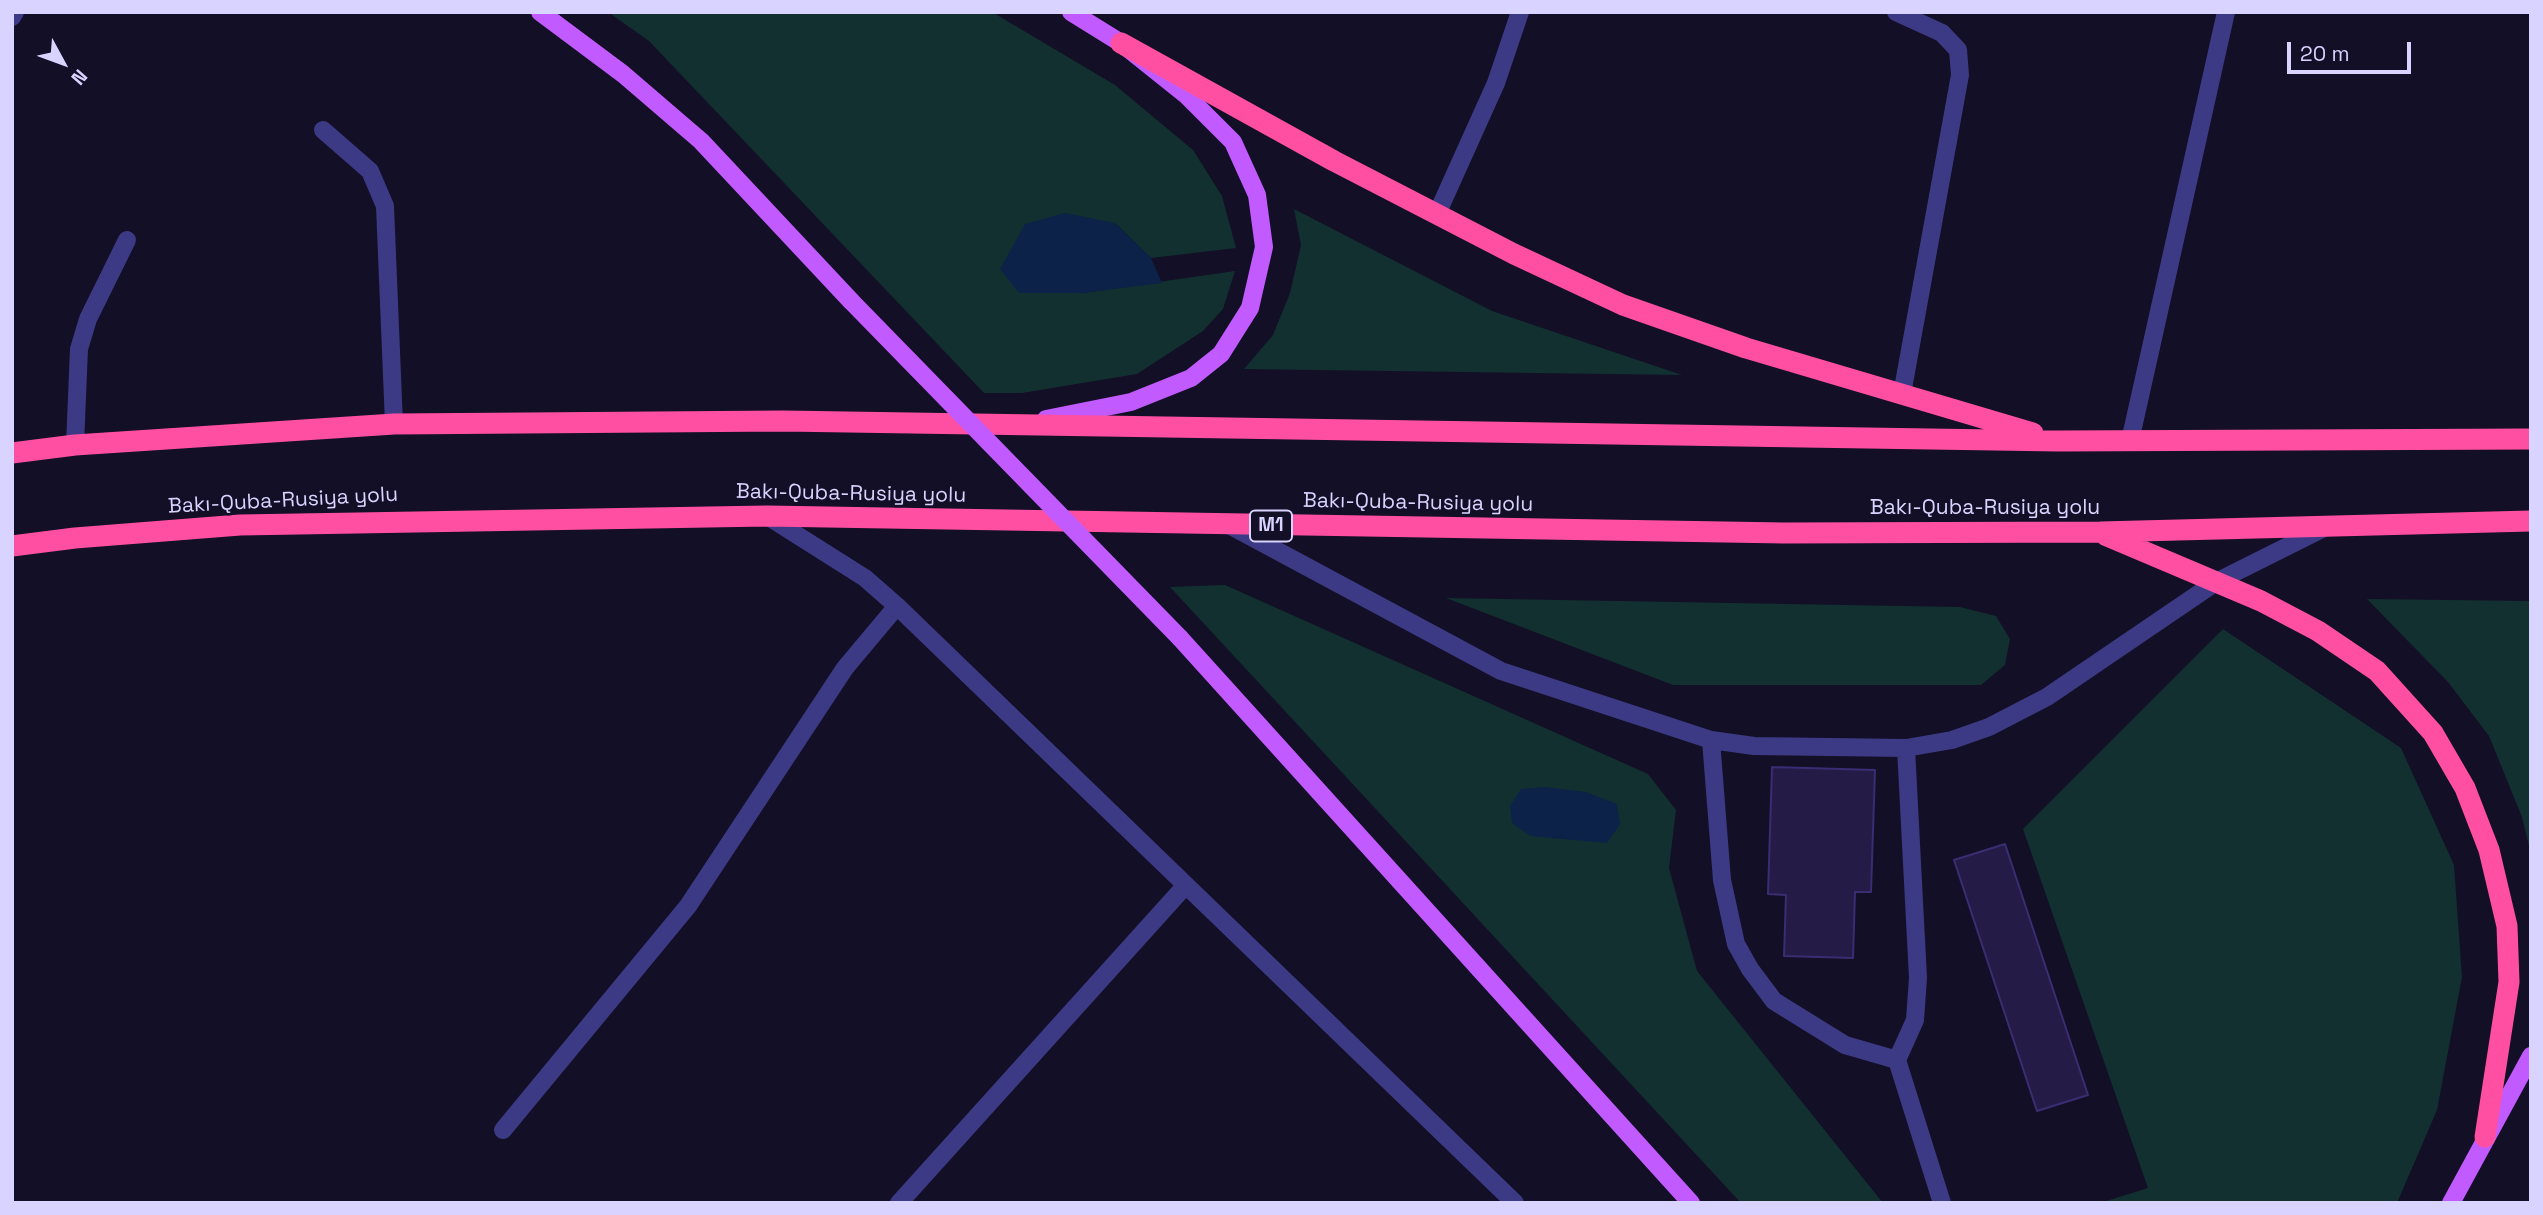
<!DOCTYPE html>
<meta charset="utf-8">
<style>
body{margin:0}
#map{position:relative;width:2543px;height:1215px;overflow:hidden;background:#130f26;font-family:"Space Grotesk",sans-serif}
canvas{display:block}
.frame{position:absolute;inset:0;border:14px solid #d9d4ff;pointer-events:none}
.north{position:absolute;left:28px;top:28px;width:70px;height:70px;-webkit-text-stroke:5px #130f26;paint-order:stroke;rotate:131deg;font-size:19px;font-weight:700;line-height:28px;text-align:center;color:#d9d4ff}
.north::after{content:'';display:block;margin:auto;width:24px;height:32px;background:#d9d4ff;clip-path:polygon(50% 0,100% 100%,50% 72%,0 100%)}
.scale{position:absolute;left:2287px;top:42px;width:124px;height:32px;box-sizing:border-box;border:4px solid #d9d4ff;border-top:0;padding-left:9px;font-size:21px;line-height:24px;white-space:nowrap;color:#d9d4ff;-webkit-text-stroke:5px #130f26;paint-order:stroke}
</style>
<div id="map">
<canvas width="2543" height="1215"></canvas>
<div class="frame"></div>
<div class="north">N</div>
<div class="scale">20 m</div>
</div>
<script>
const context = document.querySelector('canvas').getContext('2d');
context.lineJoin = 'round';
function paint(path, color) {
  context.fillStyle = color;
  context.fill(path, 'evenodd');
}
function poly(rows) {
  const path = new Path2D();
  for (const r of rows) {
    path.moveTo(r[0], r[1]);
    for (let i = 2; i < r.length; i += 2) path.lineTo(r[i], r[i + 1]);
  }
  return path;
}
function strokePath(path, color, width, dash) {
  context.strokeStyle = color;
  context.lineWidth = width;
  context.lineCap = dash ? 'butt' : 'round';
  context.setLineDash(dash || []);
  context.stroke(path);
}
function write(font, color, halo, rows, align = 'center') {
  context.font = font + ' "Space Grotesk",sans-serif';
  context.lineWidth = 5;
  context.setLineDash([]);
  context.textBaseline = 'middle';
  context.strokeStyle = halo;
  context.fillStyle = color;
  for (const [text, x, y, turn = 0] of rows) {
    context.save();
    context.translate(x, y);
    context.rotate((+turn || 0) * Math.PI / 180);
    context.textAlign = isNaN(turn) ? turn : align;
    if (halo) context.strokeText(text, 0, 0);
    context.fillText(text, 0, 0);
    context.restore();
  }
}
paint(poly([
 [608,12,992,12,1115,85,1193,150,1222,196,1236,248,1151,258,1115,223,1082,293,1235,271,1223,309,1203,331,1137,374,1022,393,984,393,649,41],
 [1294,209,1492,311,1682,375,1244,369,1273,335,1290,293,1301,245],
 [1225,585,1648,774,1676,810,1669,868,1697,971,1883,1203,1741,1203,1170,587],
 [1446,598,1960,607,1996,616,2010,639,2005,665,1981,685,1673,685],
 [2367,599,2531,601,2531,854,2522,817,2489,736,2448,682],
 [2223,629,2401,748,2454,865,2462,977,2437,1110,2397,1203,2100,1203,2148,1188,2023,829]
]), '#12302f');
paint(poly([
 [1065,213,1115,223,1151,258,1162,283,1082,293,1019,293,1000,269,1025,224],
 [1544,787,1586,792,1617,804,1620,824,1607,843,1530,836,1512,823,1510,806,1521,789]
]), '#0c2248');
const building = poly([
 [1772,767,1875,770,1871,892,1855,892,1853,958,1784,956,1786,895,1768,894,1772,767],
 [2005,844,2088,1095,2037,1111,1954,860,2005,844]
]);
paint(building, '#241b47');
strokePath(building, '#3b2d73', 2);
strokePath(poly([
 [75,445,79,349,88,319,127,240],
 [1231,526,1501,671,1711,740,1754,746,1906,748,1952,740,1989,727,2047,697,2216,582,2328,526],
 [1711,740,1722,880,1736,944,1750,969,1774,1001,1845,1045,1897,1060,1915,1020,1918,978,1906,748],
 [1897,1060,1942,1203]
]), '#3d3a85', 18);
strokePath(poly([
 [1896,12,1942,33,1958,50,1960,75,1902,394],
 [12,17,15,12],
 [323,130,370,171,385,206,394,424],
 [1437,214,1496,83,1520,12],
 [2130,441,2226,12],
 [767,516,865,578,897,606,1515,1203],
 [503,1130,688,906,845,668,897,606],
 [899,1203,1186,885]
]), '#3d3a85', 18);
strokePath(poly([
 [540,12,623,74,701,141,851,301],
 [1046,419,1131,402,1191,378,1221,354,1250,308,1264,247,1257,195,1233,142,1186,95,1121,43,1071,12],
 [1180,638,1691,1203],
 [2451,1203,2531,1056]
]), '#c25bff', 18);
strokePath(poly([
 [1121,43,1334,161,1514,254,1623,305,1746,348,2033,433],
 [12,453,75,445,394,424,784,421,2058,441,2531,439],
 [2105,535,2261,601,2318,631,2377,671,2433,733,2465,788,2489,850,2507,926,2509,982,2485,1137],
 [12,546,75,538,240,525,767,516,1784,533,2100,532,2531,521]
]), '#ff4fa3', 21);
strokePath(poly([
 [851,301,1180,638]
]), '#c25bff', 18);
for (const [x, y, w] of [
 [1271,526,42]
]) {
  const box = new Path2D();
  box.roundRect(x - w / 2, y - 15.5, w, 31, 5);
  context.fillStyle = '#130f26';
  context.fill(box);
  strokePath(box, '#d9d4ff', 2);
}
write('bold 19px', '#d9d4ff', null, [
 ["M1",1271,526]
]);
write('21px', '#d9d4ff', '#130f26', [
 ["Bakı-Quba-Rusiya yolu",851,494,1],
 ["Bakı-Quba-Rusiya yolu",283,501,-3],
 ["Bakı-Quba-Rusiya yolu",1418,503,1],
 ["Bakı-Quba-Rusiya yolu",1985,508]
]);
</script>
